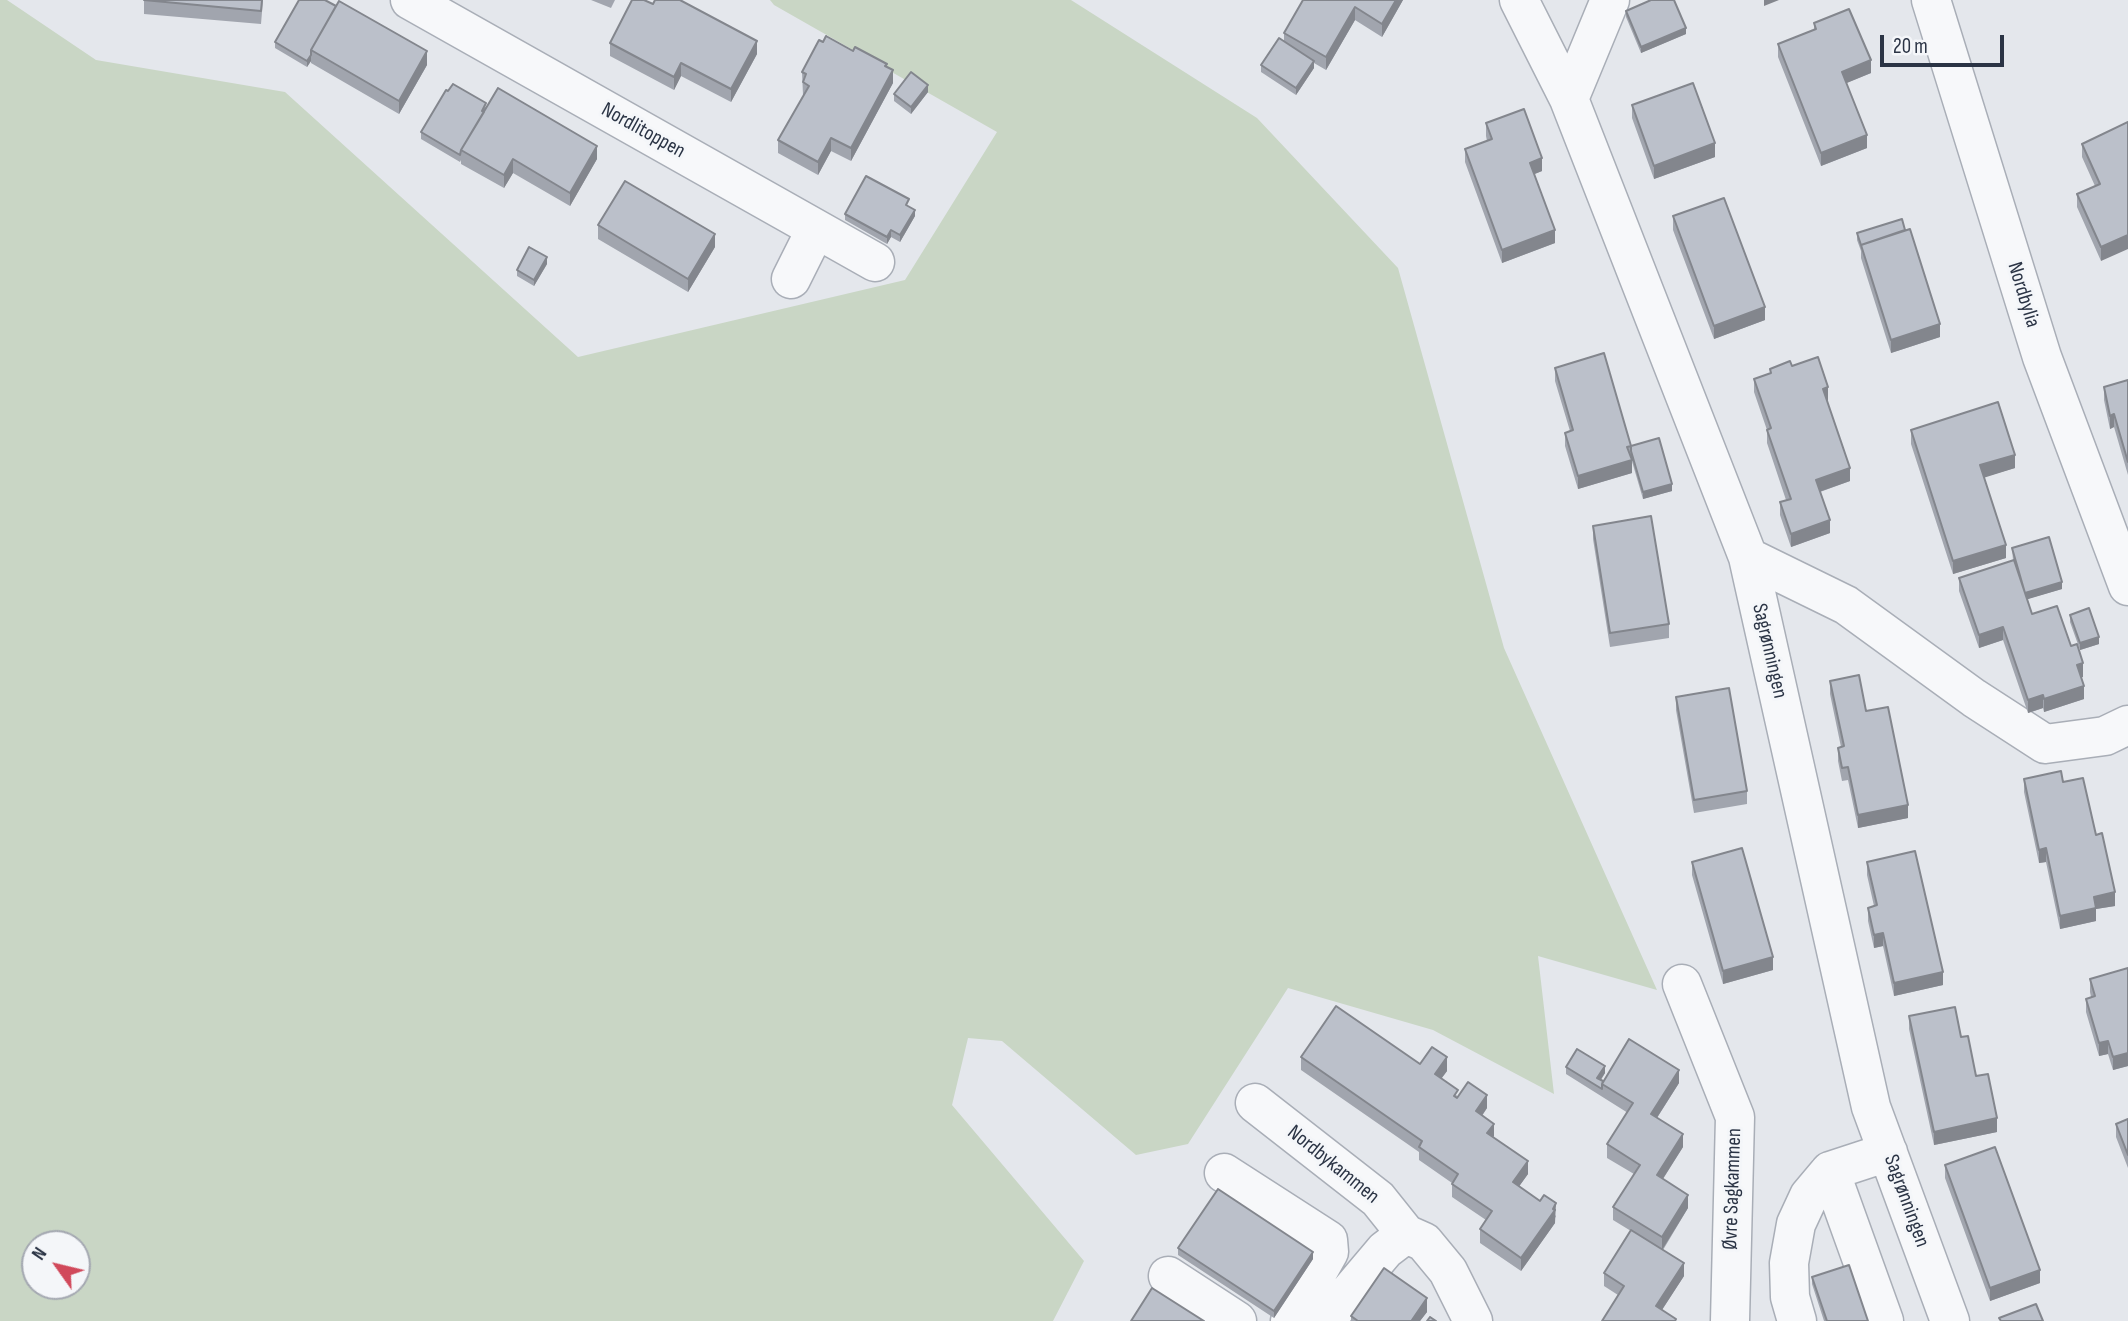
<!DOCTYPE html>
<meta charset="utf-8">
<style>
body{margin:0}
#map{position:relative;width:2128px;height:1321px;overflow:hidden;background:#e4e7ec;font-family:"Sofia Sans Condensed",sans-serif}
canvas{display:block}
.north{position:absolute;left:21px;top:1230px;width:70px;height:70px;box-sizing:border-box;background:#f4f6f9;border:2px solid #a4a8b1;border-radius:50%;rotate:304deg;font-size:19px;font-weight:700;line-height:28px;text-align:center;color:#2b3445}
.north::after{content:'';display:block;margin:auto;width:24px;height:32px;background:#d1495b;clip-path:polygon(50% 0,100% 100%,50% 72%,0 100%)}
.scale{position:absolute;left:1880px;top:35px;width:124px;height:32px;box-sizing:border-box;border:4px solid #2b3445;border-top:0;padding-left:9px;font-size:21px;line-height:24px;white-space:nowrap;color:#2b3445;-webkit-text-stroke:5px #f4f6f9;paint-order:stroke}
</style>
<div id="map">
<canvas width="2128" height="1321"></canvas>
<div class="north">N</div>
<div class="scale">20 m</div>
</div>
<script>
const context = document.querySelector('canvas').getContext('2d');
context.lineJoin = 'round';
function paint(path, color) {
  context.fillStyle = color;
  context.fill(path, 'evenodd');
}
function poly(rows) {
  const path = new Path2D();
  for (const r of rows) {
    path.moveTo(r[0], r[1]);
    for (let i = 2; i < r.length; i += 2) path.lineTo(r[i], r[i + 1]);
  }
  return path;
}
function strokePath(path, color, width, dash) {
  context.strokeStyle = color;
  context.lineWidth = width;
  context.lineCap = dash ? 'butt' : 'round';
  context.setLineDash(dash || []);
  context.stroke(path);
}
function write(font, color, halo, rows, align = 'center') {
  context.font = font + ' "Sofia Sans Condensed",sans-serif';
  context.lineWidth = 6;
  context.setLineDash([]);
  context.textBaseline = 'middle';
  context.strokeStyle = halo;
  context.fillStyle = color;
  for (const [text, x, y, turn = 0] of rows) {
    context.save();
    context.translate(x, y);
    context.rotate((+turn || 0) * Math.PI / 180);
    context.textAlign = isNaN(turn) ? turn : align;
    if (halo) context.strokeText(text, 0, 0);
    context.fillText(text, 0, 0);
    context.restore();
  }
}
paint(poly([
 [0,0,7,0,96,60,285,92,578,357,905,280,997,132,774,5,770,0,1071,0,1257,118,1398,268,1504,648,1657,990,1538,956,1554,1094,1433,1030,1288,988,1188,1144,1136,1155,1002,1041,968,1038,952,1105,1084,1261,1053,1321,0,1321],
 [35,1244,77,1244,77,1286,35,1286]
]), '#c9d6c5');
const minor = poly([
 [410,0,875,262],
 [1519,0,1569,99],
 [1610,0,1569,99,1748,557,1871,1107,1950,1321],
 [1931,0,2042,357,2128,586],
 [791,279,816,229],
 [1748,557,1846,605,1974,698,2045,744,2105,736,2128,725],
 [1682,984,1735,1117,1730,1321],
 [1255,1103,1378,1199,1406,1234],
 [1830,1171,1884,1321],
 [1224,1173,1328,1240,1329,1252,1290,1321],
 [1168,1276,1237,1321],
 [1325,1321,1385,1250,1406,1234,1424,1242,1448,1271,1473,1321],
 [1797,1321,1790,1297,1789,1263,1796,1224,1809,1196,1830,1171,1888,1152]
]);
strokePath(minor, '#a9aeb7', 41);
strokePath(minor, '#f7f8fa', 38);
paint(poly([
 [144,0,263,0,261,24,144,14],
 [591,0,615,0,611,8],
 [1303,0,1403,0,1382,37,1355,20,1326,70,1314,63,1314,68,1296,95,1261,72,1261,65,1284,42,1284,33],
 [336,6,427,65,399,114,311,63,311,61,307,67,275,48,275,42],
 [1626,11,1686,34,1641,53,1626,17],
 [1814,23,1871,73,1846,83,1867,148,1821,166,1778,57,1778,44,1814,30],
 [823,42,853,51,887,67,893,83,851,161,831,151,818,175,778,153,778,140,804,96,803,95,802,72],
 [610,43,757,54,731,102,681,76,674,90,610,56],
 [928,92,911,114,894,101,894,94],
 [1632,105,1715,157,1654,179,1632,118],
 [486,107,597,159,570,206,513,173,504,188,461,164,461,160,460,162,421,139,421,132],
 [2128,122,2101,261,2077,207,2077,194,2095,186,2082,157,2082,144],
 [1486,123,1542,171,1534,174,1555,243,1502,263,1465,162,1465,149,1487,141,1486,136],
 [909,206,915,216,900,242,891,237,887,244,845,220,845,214],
 [1673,216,1765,320,1714,339,1673,230],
 [598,225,715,247,688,292,598,239],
 [1857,233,1940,337,1891,353,1861,258,1861,251,1857,240],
 [547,264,534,286,517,276,517,270],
 [1792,366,1828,400,1827,401,1850,481,1820,492,1830,533,1791,547,1780,515,1780,502,1786,500,1767,443,1767,430,1754,392,1754,379,1770,374,1770,369],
 [1555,368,1631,446,1672,491,1643,499,1631,458,1632,473,1578,489,1565,446,1565,433,1570,431,1555,381],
 [2128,375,2128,475,2114,427,2110,429,2104,400,2104,387,2128,380],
 [1911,430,2015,468,1984,477,2006,558,1953,574,1911,444],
 [1593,526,1669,624,1669,638,1610,647,1593,539],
 [2012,548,2062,589,2027,599,2032,614,2071,646,2083,677,2081,677,2084,699,2044,712,2043,708,2028,713,2003,640,1979,648,1959,591,1959,578,2013,560],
 [2070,615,2099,644,2080,650,2070,622],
 [1830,681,1866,711,1908,818,1858,828,1848,780,1842,781,1838,761,1838,748,1841,747,1830,694],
 [1676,697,1747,791,1747,804,1694,813,1676,710],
 [2024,779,2063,782,2096,835,2115,906,2096,909,2096,921,2060,929,2046,862,2039,863,2024,792],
 [1692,862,1773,970,1723,984,1692,875],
 [1867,862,1943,985,1894,996,1883,946,1874,948,1868,921,1868,908,1874,906,1867,875],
 [2128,968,2128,1066,2113,1070,2108,1054,2099,1056,2086,1012,2086,999,2091,997,2090,992,2090,979],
 [1909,1016,1961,1037,1997,1132,1934,1145,1909,1029],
 [1301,1057,1420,1064,1447,1071,1441,1079,1458,1097,1487,1108,1482,1116,1493,1137,1528,1174,1519,1186,1556,1216,1555,1218,1555,1223,1521,1271,1480,1243,1480,1229,1486,1220,1452,1197,1452,1183,1419,1160,1419,1152,1301,1070],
 [1566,1067,1605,1073,1601,1080,1603,1081,1679,1083,1657,1118,1683,1147,1663,1179,1688,1208,1663,1250,1684,1276,1662,1310,1676,1321,1618,1295,1604,1286,1604,1273,1631,1231,1613,1220,1613,1207,1634,1174,1607,1158,1607,1144,1628,1113,1566,1074],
 [2128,1119,2128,1168,2116,1137,2116,1124],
 [1945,1165,2040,1283,1990,1301,1945,1178],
 [1178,1248,1313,1259,1274,1318,1178,1255],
 [1812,1277,1868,1321,1824,1321,1812,1284],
 [1427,1312,1420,1321,1351,1321,1351,1316]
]), '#a1a5ae');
paint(poly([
 [1396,0,1403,0,1382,37,1382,24],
 [1764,0,1779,0,1764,6],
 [1355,7,1355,20,1326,70,1326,57],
 [1686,28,1686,34,1641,53,1641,47],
 [757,41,757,54,731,102,731,89],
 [427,51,427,65,399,114,399,101],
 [311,55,311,61,307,67,307,61],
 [1871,60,1871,73,1842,85,1842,72],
 [1314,61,1314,68,1296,95,1296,88],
 [681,63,681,76,674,90,674,77],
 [893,70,893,83,851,161,851,148],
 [928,85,928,92,911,114,911,107],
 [1867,135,1867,148,1821,166,1821,153],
 [831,138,831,151,818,175,818,162],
 [1715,143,1715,157,1654,179,1654,166],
 [597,146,597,159,570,206,570,193],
 [1542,158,1542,171,1530,176,1530,163],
 [513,159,513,173,504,188,504,175],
 [915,210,915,216,900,242,900,235],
 [891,230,891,237,887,244,887,237],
 [1555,230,1555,243,1502,263,1502,250],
 [715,234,715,247,688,292,688,279],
 [2128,235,2128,249,2101,261,2101,247],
 [547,257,547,264,534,286,534,280],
 [1765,307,1765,320,1714,339,1714,326],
 [1940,324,1940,337,1891,353,1891,340],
 [1828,387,1828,400,1823,402,1823,389],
 [2114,414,2114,427,2110,429,2110,416],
 [2015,455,2015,468,1980,479,1980,465],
 [1632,460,1632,473,1578,489,1578,476],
 [1850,468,1850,481,1816,493,1816,480],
 [1672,484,1672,491,1643,499,1643,492],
 [1830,520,1830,533,1791,547,1791,534],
 [2006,545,2006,558,1953,574,1953,561],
 [2062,582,2062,589,2025,600,2025,593],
 [2003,627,2003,640,1979,648,1979,635],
 [2099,637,2099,644,2080,650,2080,643],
 [2083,663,2083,677,2077,679,2077,665],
 [2084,686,2084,699,2044,712,2044,699],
 [2043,695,2043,708,2028,713,2028,700],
 [1908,805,1908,818,1858,828,1858,815],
 [2046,848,2046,862,2039,863,2039,850],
 [2115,892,2115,906,2096,909,2096,921,2060,929,2060,916,2094,897],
 [1883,933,1883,946,1874,948,1874,935],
 [1773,957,1773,970,1723,984,1723,971],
 [1943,972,1943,985,1894,996,1894,983],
 [2108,1041,2108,1054,2099,1056,2099,1043],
 [2128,1053,2128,1066,2113,1070,2113,1057],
 [1447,1057,1447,1071,1435,1087,1435,1074],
 [1605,1066,1605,1073,1597,1085,1597,1078],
 [1679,1070,1679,1083,1651,1127,1651,1114],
 [1487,1095,1487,1108,1476,1124,1476,1111],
 [1997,1118,1997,1132,1934,1145,1934,1132],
 [1494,1124,1494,1137,1487,1133],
 [1683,1134,1683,1147,1657,1188,1657,1175],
 [1528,1161,1528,1174,1513,1195,1513,1182],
 [1688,1195,1688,1208,1662,1250,1662,1237],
 [1556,1203,1555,1223,1521,1271,1521,1258],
 [1313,1252,1313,1259,1274,1318,1274,1311],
 [1684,1263,1684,1276,1656,1319,1656,1306],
 [2040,1270,2040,1283,1990,1301,1990,1288],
 [1427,1298,1427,1312,1420,1321,1412,1321]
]), '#83868d');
const building = poly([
 [144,0,262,0,261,11,144,0],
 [299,0,325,0,336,6,311,50,311,55,307,61,275,42,299,0],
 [632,0,644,0,653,4,655,0,680,0,757,41,731,89,681,63,674,77,610,43,632,0],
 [1303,0,1396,0,1382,24,1355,7,1326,57,1284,33,1303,0],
 [1651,0,1674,0,1686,28,1641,47,1626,11,1651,0],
 [339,1,427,51,399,101,311,50,339,1],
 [1849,9,1871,60,1842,72,1867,135,1821,153,1778,44,1816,29,1814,23,1849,9],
 [826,36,853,51,855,47,887,64,885,66,893,70,851,148,831,138,818,162,778,140,809,86,803,82,806,74,802,72,819,40,823,42,826,36],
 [1279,38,1314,61,1296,88,1261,65,1279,38],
 [911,72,928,85,911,107,894,94,911,72],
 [1693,83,1715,143,1654,166,1632,105,1693,83],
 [453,84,486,103,482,111,484,112,461,150,460,155,421,132,446,90,448,91,453,84],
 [498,88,597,146,570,193,513,159,504,175,461,150,498,88],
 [1524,109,1542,158,1530,163,1555,230,1502,250,1465,149,1492,139,1486,123,1524,109],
 [2128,122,2128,235,2101,247,2077,194,2100,184,2082,144,2128,122],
 [866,176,909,199,906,205,915,210,900,235,891,230,887,237,845,214,866,176],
 [625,181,715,234,688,279,598,225,625,181],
 [1724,198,1765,307,1714,326,1673,216,1724,198],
 [1902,219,1905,230,1861,245,1857,233,1902,219],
 [1910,229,1940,324,1891,340,1861,245,1910,229],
 [529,247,547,257,534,280,517,270,529,247],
 [1604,353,1631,446,1627,447,1632,460,1578,476,1565,433,1573,430,1555,368,1604,353],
 [1818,357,1828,387,1823,389,1850,468,1816,480,1830,520,1791,534,1780,502,1791,499,1767,430,1771,428,1754,379,1771,373,1770,369,1790,361,1792,366,1818,357],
 [2128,380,2128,462,2114,414,2110,416,2104,387,2128,380],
 [1998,402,2015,455,1980,465,2006,545,1953,561,1911,430,1998,402],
 [1659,438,1672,484,1643,492,1631,451,1631,446,1659,438],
 [1651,516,1669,624,1610,633,1593,526,1651,516],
 [2049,537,2062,582,2025,593,2012,548,2049,537],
 [2014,560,2032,614,2057,606,2071,646,2077,644,2083,663,2077,665,2084,686,2044,699,2043,695,2028,700,2003,627,1979,635,1959,578,2014,560],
 [2089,608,2099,637,2080,643,2070,615,2089,608],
 [1859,675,1866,711,1888,707,1908,805,1858,815,1848,767,1842,768,1838,748,1844,746,1830,681,1859,675],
 [1729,688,1747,791,1694,800,1676,697,1729,688],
 [2061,771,2063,782,2083,778,2096,835,2102,833,2115,892,2094,897,2096,908,2060,916,2046,848,2039,850,2024,779,2061,771],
 [1742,848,1773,957,1723,971,1692,862,1742,848],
 [1915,851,1943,972,1894,983,1883,933,1874,935,1868,908,1877,905,1867,862,1915,851],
 [2128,968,2128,1053,2113,1057,2108,1041,2099,1043,2086,999,2095,996,2090,979,2128,968],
 [1336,1006,1420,1064,1432,1047,1447,1057,1435,1074,1458,1090,1454,1096,1457,1098,1468,1082,1487,1095,1476,1111,1494,1124,1487,1133,1528,1161,1513,1182,1540,1201,1544,1195,1556,1203,1553,1209,1555,1210,1521,1258,1480,1229,1492,1211,1452,1184,1458,1174,1419,1147,1422,1141,1301,1057,1336,1006],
 [1955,1007,1961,1037,1968,1036,1976,1076,1988,1074,1997,1118,1934,1132,1909,1016,1955,1007],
 [1629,1039,1679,1070,1651,1114,1683,1134,1657,1175,1688,1195,1662,1237,1613,1207,1640,1165,1607,1144,1633,1103,1602,1084,1629,1039],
 [1577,1049,1605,1066,1597,1078,1603,1081,1602,1084,1602,1089,1566,1067,1577,1049],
 [2128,1119,2128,1155,2116,1124,2128,1119],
 [1995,1147,2040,1270,1990,1288,1945,1165,1995,1147],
 [1218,1189,1313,1252,1274,1311,1178,1248,1218,1189],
 [1631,1230,1684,1263,1656,1306,1676,1319,1675,1321,1602,1321,1624,1286,1604,1273,1631,1230],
 [1849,1265,1868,1321,1827,1321,1812,1277,1849,1265],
 [1384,1268,1427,1298,1412,1320,1413,1321,1358,1321,1351,1316,1384,1268],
 [1152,1288,1204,1321,1131,1321,1152,1288],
 [2036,1304,2043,1321,2001,1321,1999,1318,2036,1304],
 [1430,1317,1436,1321,1427,1321,1430,1317]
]);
paint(building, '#bbc0ca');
strokePath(building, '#83868d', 2);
write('21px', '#2b3445', '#f4f6f9', [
 ["Nordlitoppen",643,131,29],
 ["Nordbylia",2023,295,73],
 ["Sagrønningen",1769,651,77],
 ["Nordbykammen",1333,1165,39],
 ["Øvre Sagkammen",1733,1189,-88],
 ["Sagrønningen",1906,1201,70]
]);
</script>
